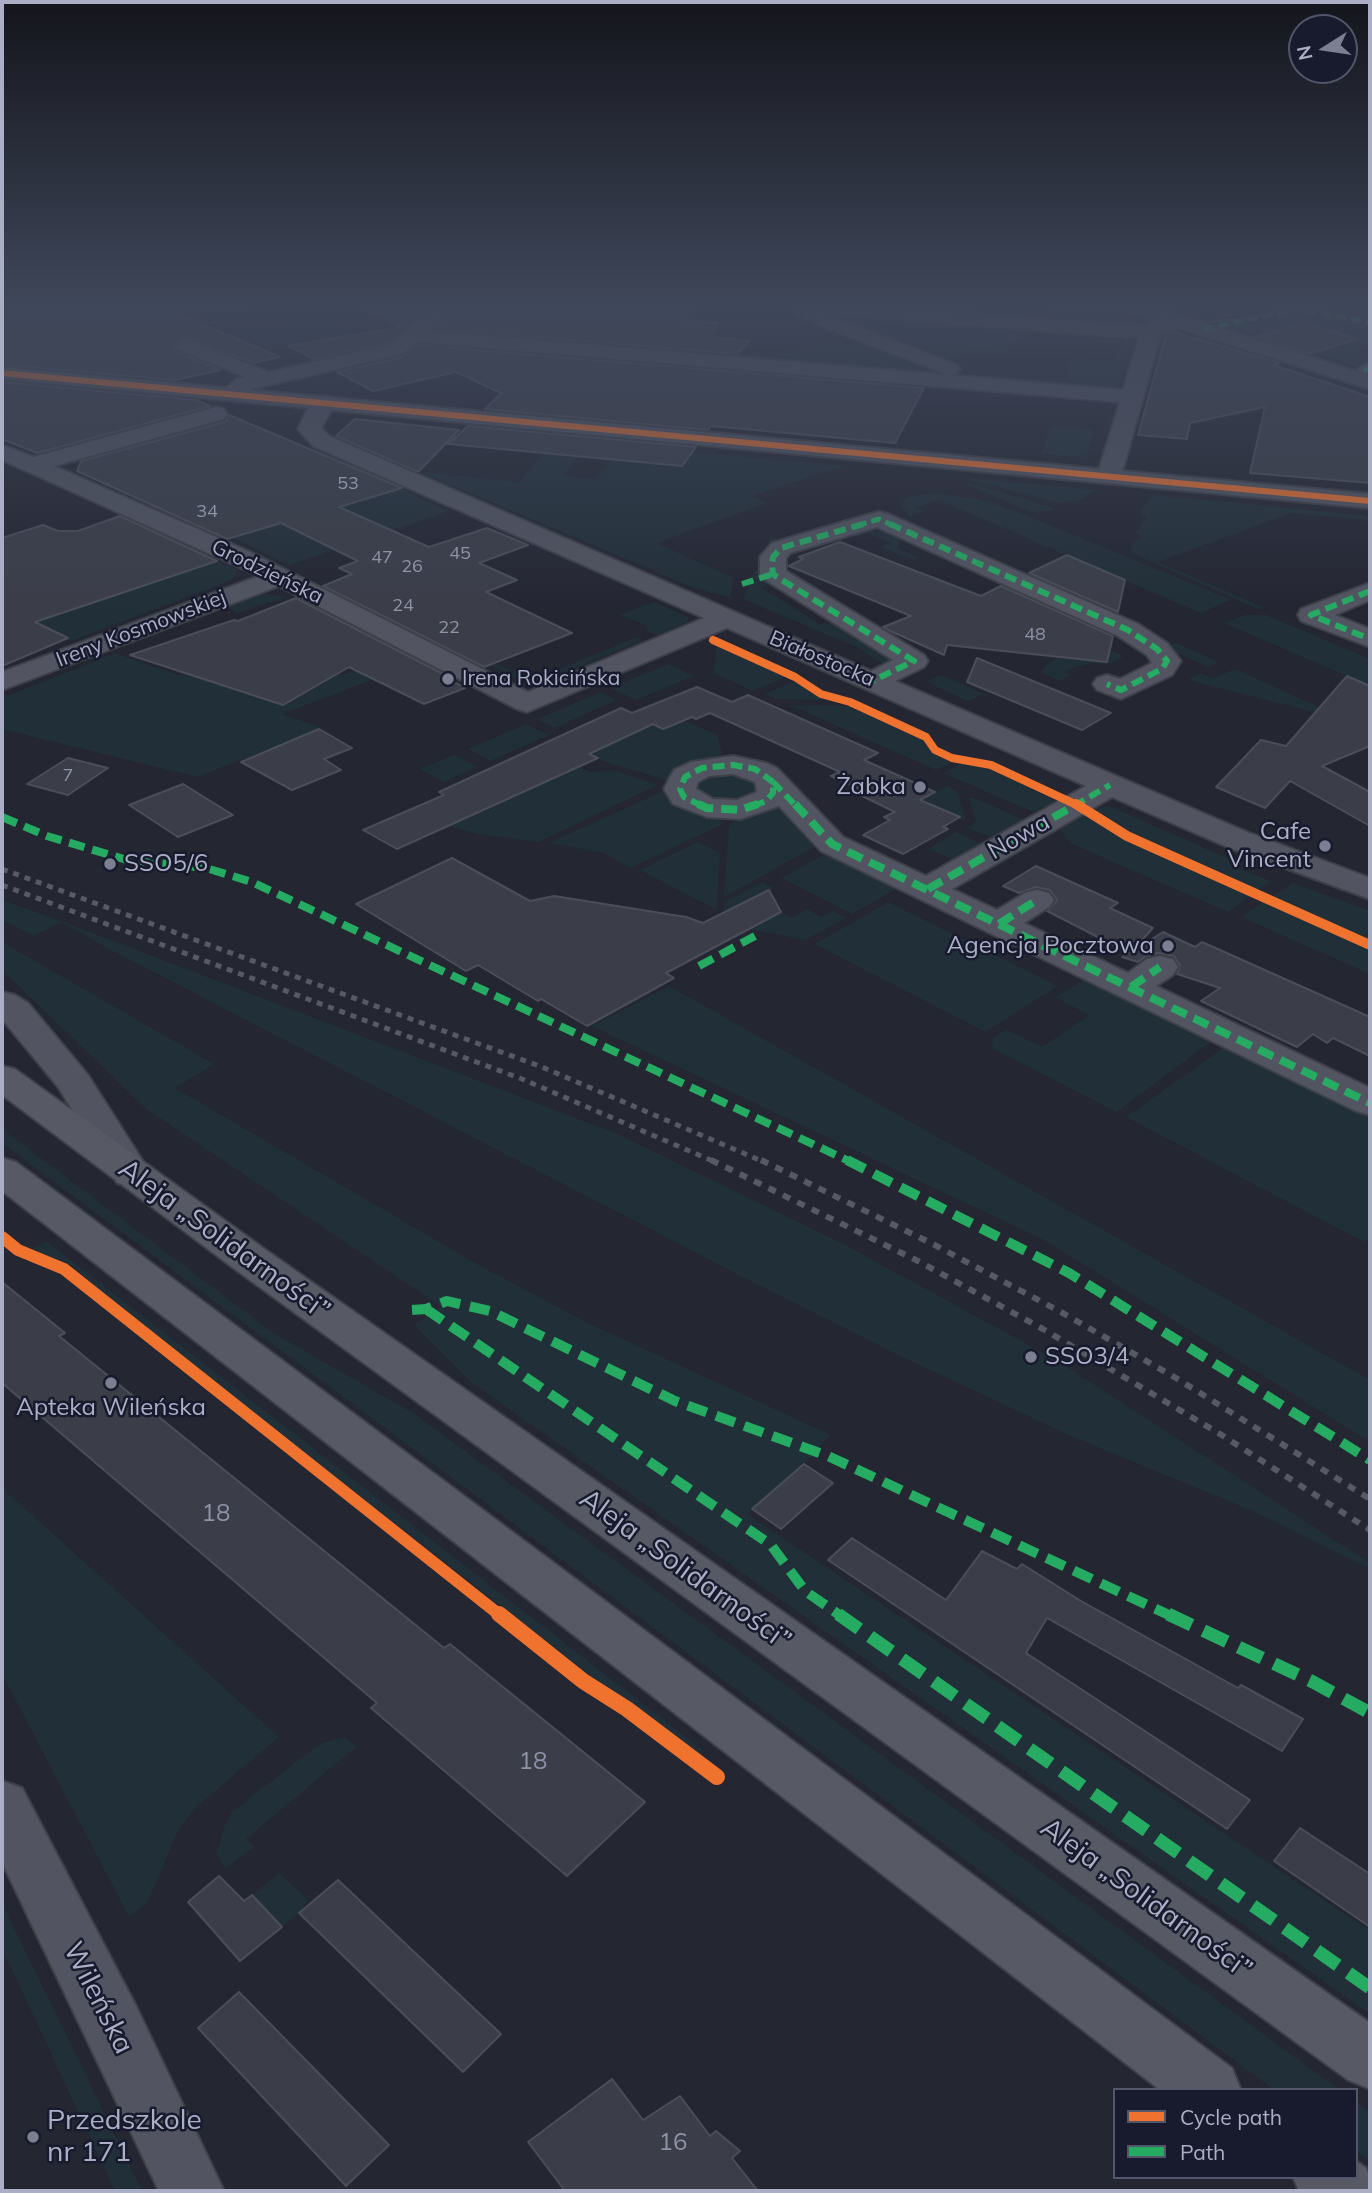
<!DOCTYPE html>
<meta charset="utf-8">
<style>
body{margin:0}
#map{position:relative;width:1372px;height:2193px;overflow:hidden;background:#242632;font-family:Mulish,sans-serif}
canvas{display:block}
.frame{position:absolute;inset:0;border:4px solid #abafc6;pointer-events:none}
.legend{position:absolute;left:1113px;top:2088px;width:245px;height:91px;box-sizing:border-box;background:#171b2d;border:2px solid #52566a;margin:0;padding:9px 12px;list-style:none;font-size:21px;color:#abafc6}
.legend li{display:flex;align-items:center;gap:14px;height:35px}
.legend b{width:35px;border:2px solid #52566a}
.north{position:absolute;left:1288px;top:14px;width:70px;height:70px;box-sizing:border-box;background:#171b2d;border:2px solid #52566a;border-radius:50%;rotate:258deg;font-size:19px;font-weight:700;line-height:28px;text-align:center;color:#abafc6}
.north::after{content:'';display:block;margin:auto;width:24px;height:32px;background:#7c7f92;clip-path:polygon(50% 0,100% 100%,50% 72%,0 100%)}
</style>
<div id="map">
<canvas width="1372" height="2193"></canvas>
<div class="frame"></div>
<ul class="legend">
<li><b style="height:9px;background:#ef722f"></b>Cycle path</li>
<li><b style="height:9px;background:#26ab63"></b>Path</li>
</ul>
<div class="north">N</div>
</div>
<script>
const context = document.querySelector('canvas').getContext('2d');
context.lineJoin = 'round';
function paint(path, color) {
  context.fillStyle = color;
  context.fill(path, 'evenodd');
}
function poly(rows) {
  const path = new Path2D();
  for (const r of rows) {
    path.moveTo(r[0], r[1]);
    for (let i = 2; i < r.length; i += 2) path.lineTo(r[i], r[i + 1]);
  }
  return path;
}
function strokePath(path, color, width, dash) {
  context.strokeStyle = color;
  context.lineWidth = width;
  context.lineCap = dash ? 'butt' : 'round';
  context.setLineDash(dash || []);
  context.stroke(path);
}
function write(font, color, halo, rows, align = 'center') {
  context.font = font + ' Mulish,sans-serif';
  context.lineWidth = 5;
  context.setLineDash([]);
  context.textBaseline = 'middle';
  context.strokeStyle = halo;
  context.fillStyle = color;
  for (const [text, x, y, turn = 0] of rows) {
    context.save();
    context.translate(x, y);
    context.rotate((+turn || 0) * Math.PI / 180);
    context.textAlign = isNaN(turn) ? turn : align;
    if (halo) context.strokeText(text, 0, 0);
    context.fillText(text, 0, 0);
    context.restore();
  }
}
paint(poly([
 [96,305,115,305,106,307,121,316,178,305,270,305,239,311,201,309,141,320,96,312],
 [1053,305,1091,305,1143,322,1143,325,1133,327,1046,321],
 [2,306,64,306,74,308,78,312,11,328,28,307,2,311],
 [1299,310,1321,317,1370,324,1370,344,1357,351,1367,360,1367,364,1358,367,1233,327],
 [829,313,902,317,900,322,866,330,829,315],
 [907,318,1043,330,1025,330,1014,343,1011,352,968,350,950,362,869,331,904,323],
 [300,322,332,322,350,327,356,332,346,348,324,340,264,350,239,340,209,348,190,341,267,324],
 [1055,331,1135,338,1120,387,1105,390,1000,381,965,368,978,366,977,370,1004,372,1003,376,1065,380,1072,359,1114,362,1124,338],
 [850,337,839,341,848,344,861,341,943,373,761,359],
 [1050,427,1094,429,1086,458,1042,454],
 [557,439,590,442,563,476,596,479,613,459,664,464,692,452,844,466,752,496,767,503,656,543,734,578,730,597,697,589,420,472,519,482],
 [958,477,1097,490,1077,501,1058,503],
 [966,482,1051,507,1053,511,1031,512,963,483],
 [401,489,449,511,289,565,232,537],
 [934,493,975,499,1013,510,1231,600,1201,613,939,500,916,508,923,512,910,516,901,506,904,499,911,496],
 [1153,495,1369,516,1370,522,1360,519,1291,513,1158,562,1265,608,1258,609,1130,552,1131,546,1141,536,1135,533,1146,518,1141,514,1141,510],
 [871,531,885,532,899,539,897,548,920,558,914,560,880,547,890,543,867,533,857,537,850,535],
 [771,536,780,542,770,583,760,587,820,624,838,622,896,658,887,666,856,647,743,599],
 [217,561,237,570,235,577,227,582,71,641,35,622],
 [266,594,287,597,237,613,226,606],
 [654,602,688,617,688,622,658,635,648,631,646,625,619,615],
 [1245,615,1266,615,1370,659,1370,686,1224,623],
 [637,637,644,640,542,682,522,681,489,665,495,663,531,681],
 [1176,643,1216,661,1217,662,1209,668,1165,647],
 [1093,644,1124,656,1106,665,1093,663,1075,667,1065,672,1071,675,1059,681,1040,672,1047,664,1065,653],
 [717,646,786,677,753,691,713,673],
 [115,653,178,675,183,673,283,705,319,684,297,659,342,675,356,670,374,679,282,714,323,728,197,777,2,729,4,701,2,698],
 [668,664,694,676,636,700,610,688],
 [1235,669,1350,721,1188,680,1201,673,1213,678],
 [941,675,984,694,968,701,926,682],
 [796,681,818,696,832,700,776,699,764,694],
 [601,692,617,700,554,728,537,719],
 [790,705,848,706,921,738,931,751,955,761,936,770],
 [683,721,717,734,722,754,666,780,603,761,590,753,653,724,664,729],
 [526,724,549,735,490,761,468,749],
 [454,755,478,767,443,782,420,769],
 [963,763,987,767,1056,801,1033,812,943,773],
 [579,767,590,772,612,770,657,785,539,842,479,834,445,825,445,815,458,822],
 [726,771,759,781,759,796,715,805,690,785,693,780],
 [947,786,957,791,965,818,963,820,921,800],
 [663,791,725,823,631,868,603,853,549,843],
 [972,797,1027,821,997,839,967,828,976,822,969,799],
 [1109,806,1234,861,1230,865,1271,881,1257,891,1128,833,1091,809],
 [783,807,818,845,724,897,729,826,744,815],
 [1084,813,1123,837,1251,896,1228,912,1072,844,1060,830,1062,825],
 [956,832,986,846,959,862,928,849],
 [698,842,720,853,717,910,640,870],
 [827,853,898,888,852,914,781,878],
 [763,882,773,888,753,899,791,918,808,909,821,917,832,911,846,918,805,940,753,930,724,915,724,902],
 [1293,883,1370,911,1370,942,1271,897],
 [2,900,61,921,620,1135,847,1246,1056,1360,1370,1563,1370,1569,1255,1512,1073,1437,896,1354,743,1277,111,950,61,922,34,936,2,920],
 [1265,901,1370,948,1370,974,1241,917],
 [888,902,1058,986,985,1032,815,944],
 [2,942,214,1064,175,1088,484,1268,590,1324,831,1435,804,1464,747,1514,1370,1931,1370,2014,472,1383,414,1325,440,1306,145,1108,2,970],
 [1084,980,1212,1041,1117,1112,992,1048,993,1037,1007,1030,1042,1047,1089,1015,1055,997],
 [669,986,1370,1380,1370,1442,1044,1240,592,1026],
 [1226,1046,1370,1117,1370,1237,1364,1242,1126,1117],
 [2,1129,275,1334,413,1413,1340,2090,1274,2090,2,1143],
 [46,1241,704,1751,700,1756,592,1677,111,1302,73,1266,31,1249],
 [2,1488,279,1737,195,1808,177,1833,147,1904,129,1917,2,1674],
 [345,1737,356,1747,246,1839,254,1847,225,1869,217,1853,225,1824,232,1812,310,1751,323,1743],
 [279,1873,308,1900,299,1913,282,1927,252,1895],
 [2,1903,142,2191,115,2191,2,1948],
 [1356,2102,1370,2112,1370,2162,1356,2151]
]), '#212f38');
const building = poly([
 [115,305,157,305,280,357,253,363,183,336,172,343,175,351,221,370,175,380,2,365,2,312,28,307,47,318,115,305],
 [358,305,437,305,387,343,314,359,288,346,402,327,358,305],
 [473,305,697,305,684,320,719,323,710,337,749,341,738,354,436,329,446,320,468,311,473,305],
 [1303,322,1358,339,1309,354,1255,337,1303,322],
 [1174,332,1280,363,1274,365,1370,397,1370,483,1250,473,1265,407,1190,423,1187,439,1138,435,1166,334,1174,332],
 [418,345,924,388,895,443,711,426,708,430,485,409,501,393,456,372,373,391,337,372,403,357,418,345],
 [2,382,196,400,210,406,37,453,2,439,2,382],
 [229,415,402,488,339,507,429,547,487,528,528,545,479,563,517,580,486,592,572,633,484,667,323,586,352,574,339,568,358,561,281,523,227,539,77,471,81,461,225,422,229,415],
 [355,419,459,430,418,472,336,436,355,419],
 [468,426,696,447,682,466,448,444,468,426],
 [120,516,217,561,35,622,68,638,2,666,2,538,43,525,58,531,78,531,120,516],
 [840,542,981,596,1001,586,1113,636,1107,662,947,645,944,655,888,630,883,627,911,616,789,566,803,559,799,557,840,542],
 [1067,555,1125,580,1118,612,1029,573,1067,555],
 [296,598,453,679,450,680,465,688,424,704,349,667,283,705,130,655,234,620,238,621,296,598],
 [977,658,1111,713,1082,730,967,682,977,658],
 [1347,676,1370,686,1370,746,1322,766,1370,792,1370,826,1290,781,1265,808,1216,787,1261,740,1286,746,1347,676],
 [697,687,732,702,748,695,878,753,864,760,935,792,920,800,960,817,943,827,948,829,903,854,863,835,890,820,884,817,895,812,856,793,862,790,831,776,840,772,710,713,696,719,692,717,663,729,653,724,589,754,598,758,397,849,363,830,444,795,439,792,621,708,632,713,697,687],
 [319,729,352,748,324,759,341,770,292,790,241,762,319,729],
 [68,758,108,768,68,795,27,784,68,758],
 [183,784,233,815,178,837,129,805,183,784],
 [452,858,530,901,554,896,686,917,703,923,769,890,781,912,666,973,674,978,587,1026,541,999,538,1001,478,965,466,971,356,904,452,858],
 [1036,866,1118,903,1110,908,1153,928,1131,952,1163,932,1195,947,1202,942,1370,1017,1370,1056,1333,1038,1327,1043,1313,1034,1297,1047,1201,1001,1220,988,1177,974,1180,966,1174,956,1159,953,1146,956,1138,962,1122,957,1129,953,1047,911,1057,900,1050,890,1036,887,1019,893,1003,886,1036,866],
 [2,1282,65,1333,59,1336,444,1648,450,1644,645,1802,567,1876,371,1708,377,1703,2,1383,2,1282],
 [804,1464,833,1483,781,1529,752,1509,804,1464],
 [852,1538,946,1600,982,1551,1017,1569,1022,1564,1081,1601,1238,1688,1241,1685,1303,1719,1282,1751,1047,1618,1026,1653,1250,1800,1227,1829,828,1560,852,1538],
 [1300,1828,1370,1874,1370,1927,1274,1861,1300,1828],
 [219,1876,244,1901,252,1895,282,1927,240,1961,188,1902,219,1876],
 [338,1880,501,2034,463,2072,299,1913,338,1880],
 [239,1992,389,2145,346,2186,198,2028,239,1992],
 [612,2079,643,2120,680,2096,710,2136,716,2131,740,2151,732,2158,758,2191,565,2191,528,2142,612,2079]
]);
paint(building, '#3b3e49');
strokePath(building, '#4b4e5a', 2);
const pedestrian = poly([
 [1370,362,1370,374,1358,374,1356,371,1358,368,1370,362]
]);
const minor = poly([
 [443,305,470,305,467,309,445,318,429,331,949,375,817,324,814,320,816,318,806,319,796,313,799,309,823,305,857,305,1144,326,1158,321,1120,309,1117,305,1146,305,1370,376,1370,389,1179,328,1161,333,1121,476,1117,481,1109,483,1101,481,1097,476,1120,402,417,342,402,354,251,389,230,400,222,399,219,394,236,379,245,377,177,349,174,345,177,341,184,339,191,341,269,372,388,345,431,310,443,305],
 [835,315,1139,338,1123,390,950,375,957,373,960,369,957,365,830,316,835,315],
 [325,396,333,398,336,403,321,428,329,436,871,671,893,660,764,579,760,574,760,557,772,543,870,514,879,512,888,514,1138,624,1167,643,1181,661,1172,675,1121,699,1097,690,1093,684,1097,678,1107,675,1120,679,1152,663,1147,655,1118,636,877,527,790,553,786,558,786,571,924,655,928,661,924,667,895,681,1247,832,1370,878,1370,899,1225,846,1112,797,952,889,997,910,1025,893,1037,890,1049,893,1054,900,1049,907,1024,923,1128,973,1147,959,1160,956,1173,959,1178,967,1173,975,1156,986,1370,1088,1370,1115,1356,1111,821,851,779,806,740,819,707,817,673,804,664,789,670,777,674,770,691,762,733,756,766,763,777,768,843,837,926,876,1086,786,727,628,527,712,517,709,279,586,2,690,2,672,259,576,2,460,2,445,34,457,216,407,224,409,227,414,224,419,54,466,250,552,528,692,704,618,313,446,298,429,307,410,317,398,325,396],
 [733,774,755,782,757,792,737,800,713,799,696,789,698,782,709,776,733,774],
 [1370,583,1370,600,1335,615,1370,629,1370,647,1301,621,1298,615,1301,609,1370,583],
 [2,992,15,995,28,1003,88,1075,151,1174,145,1183,131,1187,117,1183,58,1087,2,1019,2,992],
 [2,1781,22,1788,136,2006,224,2191,159,2191,2,1862,2,1781]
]);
const tertiary = poly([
 [2,367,1370,494,1370,508,2,379,2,367]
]);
const secondary = poly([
 [2,1066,15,1069,266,1250,1370,2023,1370,2089,1348,2080,236,1270,2,1095,2,1066],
 [2,1158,16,1162,1232,2068,1241,2090,1160,2090,2,1191,2,1158],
 [1356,2161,1366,2168,1370,2178,1370,2191,1299,2191,1293,2177,1356,2177,1356,2161]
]);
strokePath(pedestrian, '#3e4049', 3);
strokePath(minor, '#3e4049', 4);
strokePath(tertiary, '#3e4049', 4);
strokePath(secondary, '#3e4049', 4);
paint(pedestrian, '#525561');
paint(minor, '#525561');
paint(tertiary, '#525561');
paint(secondary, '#575a65');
strokePath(poly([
 [1122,305,1157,316,1205,322,1251,318,1296,305]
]), '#575964', 2);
strokePath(poly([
 [2,869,542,1067,764,1162],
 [2,885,522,1079,715,1162]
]), '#575964', 5, [6, 6]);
strokePath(poly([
 [711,1160,916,1260,1043,1329,1220,1434,1370,1530],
 [761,1160,933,1244,1061,1312,1176,1378,1370,1499]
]), '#575964', 6, [8, 8]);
strokePath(poly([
 [1204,329,1299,309,1370,323],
 [1364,371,1370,367],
 [857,526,879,519,894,526]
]), '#26ab63', 5, [10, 5]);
strokePath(poly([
 [863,524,781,548,773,557,772,564,773,574,777,577,914,661,872,681],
 [890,524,1128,630,1157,649,1167,661,1162,669,1121,690,1107,684],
 [742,584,773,574],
 [1370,591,1311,615,1370,639],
 [773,782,796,806],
 [702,806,684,797,680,789,685,777,702,768,733,765,755,769,773,782],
 [753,806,766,801,773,793,773,782],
 [1074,806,1110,785]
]), '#26ab63', 6, [12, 6]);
strokePath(poly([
 [698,804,707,808,740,810,758,804],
 [795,804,832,844,1370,1103],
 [2,817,47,836,127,860,206,868,252,882,851,1162],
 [928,889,1077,804],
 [999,924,1037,900],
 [699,966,755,936],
 [1131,987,1160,967]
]), '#26ab63', 8, [16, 8]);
strokePath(poly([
 [847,1160,1069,1273,1370,1460],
 [426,1309,771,1545,805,1591,841,1616],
 [412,1310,426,1309,447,1301,490,1311,675,1401,828,1456,1171,1616]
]), '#26ab63', 10, [20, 10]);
strokePath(poly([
 [838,1614,1370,1988],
 [1168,1614,1313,1682,1370,1713]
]), '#26ab63', 13, [26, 13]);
strokePath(poly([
 [2,373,1370,501]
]), '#ef722f', 6);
strokePath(poly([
 [713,640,795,677,821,694,850,702,926,737,935,750,952,758,991,765,1079,806]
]), '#ef722f', 8);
strokePath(poly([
 [1076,804,1127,836,1370,945]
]), '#ef722f', 10);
strokePath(poly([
 [2,1237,18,1250,64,1269,501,1616]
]), '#ef722f', 12);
strokePath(poly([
 [499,1614,583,1681,627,1709,717,1777]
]), '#ef722f', 16);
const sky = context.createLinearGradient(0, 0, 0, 612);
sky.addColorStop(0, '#14151c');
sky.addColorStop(0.5, '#3f475a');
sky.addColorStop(1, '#3f475a00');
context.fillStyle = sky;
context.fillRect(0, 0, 1372, 612);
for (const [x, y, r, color] of [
 [448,679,7,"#7c7f92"],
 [920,787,7,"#7c7f92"],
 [1325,846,7,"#7c7f92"],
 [110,864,7,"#7c7f92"],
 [1168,946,7,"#7c7f92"],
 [1031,1357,7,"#7c7f92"],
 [111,1383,7,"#7c7f92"],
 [33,2137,7,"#7c7f92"]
]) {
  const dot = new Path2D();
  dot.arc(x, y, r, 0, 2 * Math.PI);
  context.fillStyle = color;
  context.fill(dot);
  strokePath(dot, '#171b2d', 2.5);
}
write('18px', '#8f93a7', null, [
 ["53",348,484],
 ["34",207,512],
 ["45",460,554],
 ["47",382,558],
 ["26",412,567],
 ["24",403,606],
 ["22",449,628],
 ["48",1035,635],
 ["7",68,776]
]);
write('21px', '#abafc6', '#171b2d', [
 ["Grodzieńska",267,572,26],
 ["Ireny Kosmowskiej",141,629,-21],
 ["Białostocka",822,659,23]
]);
write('21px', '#abafc6', '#171b2d', [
 ["Irena Rokicińska",462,679]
], 'left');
write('24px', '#abafc6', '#171b2d', [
 ["Żabka",906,787],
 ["Cafe",1311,832],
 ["Vincent",1311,860],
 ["SSO5/6",124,864,"left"],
 ["Agencja Pocztowa",1154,946],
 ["SSO3/4",1045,1357,"left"],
 ["Apteka Wileńska",111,1408,"center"]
], 'right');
write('24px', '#abafc6', '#171b2d', [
 ["Nowa",1019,837,-30]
]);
write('24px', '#8f93a7', null, [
 ["18",216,1514],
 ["18",533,1762],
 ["16",673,2143]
]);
write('28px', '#abafc6', '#171b2d', [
 ["Aleja „Solidarności”",224,1240,36],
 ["Aleja „Solidarności”",685,1570,36],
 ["Aleja „Solidarności”",1146,1899,36],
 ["Wileńska",98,1998,63]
]);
write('28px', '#abafc6', '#171b2d', [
 ["Przedszkole",47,2121],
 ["nr 171",47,2153]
], 'left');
</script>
